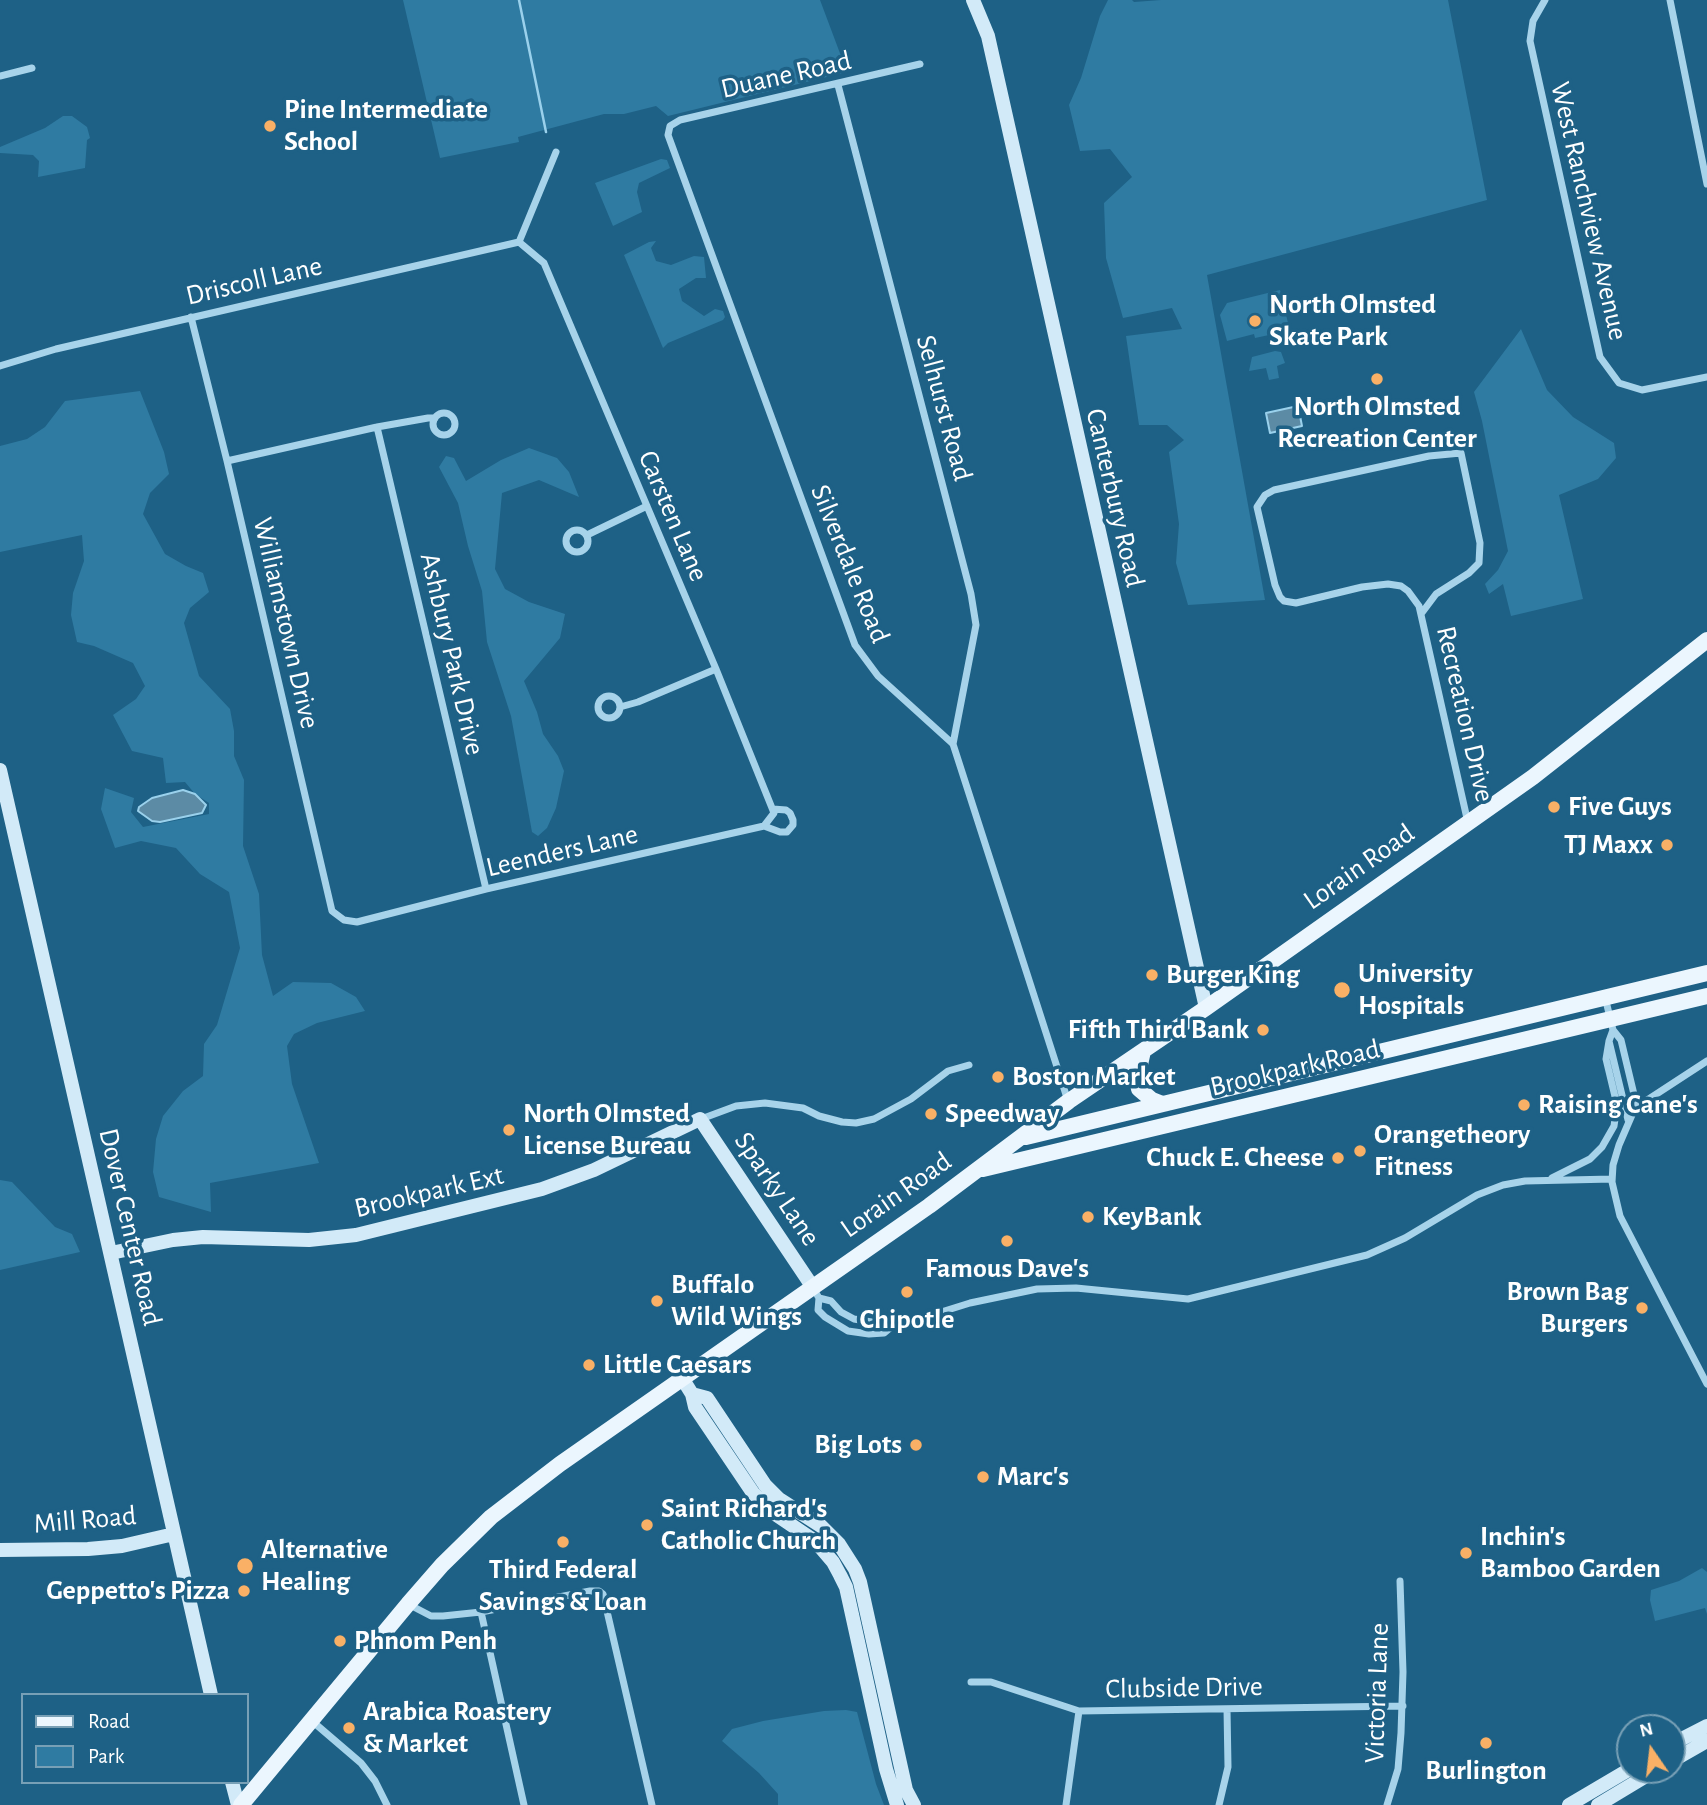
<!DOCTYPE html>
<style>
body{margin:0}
#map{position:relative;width:1707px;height:1805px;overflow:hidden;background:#1e6186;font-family:"Alegreya Sans",sans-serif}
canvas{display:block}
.legend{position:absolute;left:21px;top:1693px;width:228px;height:91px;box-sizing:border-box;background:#1e6186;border:2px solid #78a0b6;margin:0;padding:9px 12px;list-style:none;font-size:21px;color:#fff}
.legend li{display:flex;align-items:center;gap:14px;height:35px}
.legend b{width:35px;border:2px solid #78a0b6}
.north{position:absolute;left:1616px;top:1714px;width:70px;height:70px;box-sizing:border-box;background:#1e6186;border:2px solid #78a0b6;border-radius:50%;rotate:346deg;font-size:19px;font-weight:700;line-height:28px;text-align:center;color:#fff}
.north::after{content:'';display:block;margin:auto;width:24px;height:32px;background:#f9b066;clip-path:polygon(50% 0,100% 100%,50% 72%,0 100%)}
</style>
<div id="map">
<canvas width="1707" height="1805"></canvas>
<ul class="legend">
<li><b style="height:9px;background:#ebf6fe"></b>Road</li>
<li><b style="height:19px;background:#2f7ba2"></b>Park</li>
</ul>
<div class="north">N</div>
</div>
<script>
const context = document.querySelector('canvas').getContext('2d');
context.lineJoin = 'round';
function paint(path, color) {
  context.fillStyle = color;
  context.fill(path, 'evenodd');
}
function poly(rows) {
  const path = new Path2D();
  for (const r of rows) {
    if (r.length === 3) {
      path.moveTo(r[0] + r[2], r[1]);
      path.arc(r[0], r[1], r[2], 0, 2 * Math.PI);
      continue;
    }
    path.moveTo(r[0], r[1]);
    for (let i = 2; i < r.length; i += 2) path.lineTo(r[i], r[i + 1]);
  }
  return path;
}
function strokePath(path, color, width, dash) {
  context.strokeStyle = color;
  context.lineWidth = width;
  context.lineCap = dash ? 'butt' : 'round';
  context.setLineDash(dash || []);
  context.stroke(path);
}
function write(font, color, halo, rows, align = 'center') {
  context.font = font + ' "Alegreya Sans",sans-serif';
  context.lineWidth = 7;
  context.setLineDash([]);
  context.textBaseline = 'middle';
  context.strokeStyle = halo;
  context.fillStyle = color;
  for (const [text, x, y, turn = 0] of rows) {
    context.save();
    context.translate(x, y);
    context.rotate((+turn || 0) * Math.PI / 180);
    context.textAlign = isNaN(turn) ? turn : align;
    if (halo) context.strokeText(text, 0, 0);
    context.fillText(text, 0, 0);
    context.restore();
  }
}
paint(poly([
 [403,0,820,0,847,72,668,116,656,106,624,114,604,114,518,137,519,142,440,158],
 [1108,0,1132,0,1134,2,1161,0,1448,0,1487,200,1207,275,1265,600,1188,605,1176,563,1179,524,1169,452,1184,440,1167,425,1139,425,1126,336,1182,329,1172,308,1123,318,1106,258,1104,203,1132,177,1110,149,1080,151,1069,105,1081,78,1100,16],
 [63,116,72,116,87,127,90,138,87,140,85,168,38,177,39,161,33,155,0,153,0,147,45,128],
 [661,159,667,160,670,168,639,183,637,192,642,212,613,226,595,183],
 [656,241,651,248,656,261,671,265,694,256,704,257,706,278,696,278,679,289,682,301,704,316,715,309,723,311,725,317,723,320,668,343,663,348,624,255,649,242],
 [1280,290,1289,327,1268,331,1269,335,1255,338,1254,334,1227,341,1220,315,1227,303],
 [1521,329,1547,390,1573,417,1614,443,1616,458,1598,479,1559,495,1583,599,1511,616,1503,584,1489,594,1485,584,1498,570,1508,551,1482,421,1474,392],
 [1275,351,1281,352,1285,363,1277,366,1279,378,1269,380,1266,368,1249,371,1252,357],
 [140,391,164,452,169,474,150,493,143,514,165,554,186,566,203,573,209,592,190,608,184,623,199,676,230,709,234,731,234,756,244,780,243,846,259,894,262,955,273,996,293,982,331,983,356,997,365,1011,317,1023,294,1034,287,1046,292,1084,319,1163,210,1183,211,1212,159,1197,153,1172,156,1139,163,1116,183,1091,203,1076,204,1044,217,1025,240,948,229,892,200,874,176,848,141,841,115,848,101,809,105,788,134,798,131,812,143,827,209,814,209,803,195,794,185,782,166,783,163,758,132,751,113,715,136,699,145,686,133,663,94,646,77,642,71,615,73,593,84,561,82,535,0,552,0,446,27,439,45,427,65,401],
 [529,448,557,458,569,472,579,497,539,480,502,493,495,569,505,589,529,602,565,614,560,638,524,681,537,712,543,734,558,756,564,771,556,808,547,828,538,836,532,832,511,716,487,642,482,591,468,546,458,503,439,467,446,456,454,458,466,481,501,460],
 [0,1180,12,1182,55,1227,72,1234,80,1252,0,1270],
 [1702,1568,1707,1572,1707,1614,1705,1608,1655,1621,1650,1600,1651,1590,1679,1581],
 [846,1710,857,1712,876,1784,884,1805,778,1805,778,1794,759,1773,722,1741,732,1729,763,1721,824,1711]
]), '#2f7ba2');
const water = poly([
 [1298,406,1302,426,1270,433,1266,413,1298,406],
 [183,790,195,794,206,805,202,813,160,822,152,821,138,811,139,807,152,798,183,790]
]);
paint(water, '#5c8ba5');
strokePath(water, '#9ad1ec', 2);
strokePath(poly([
 [519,0,546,132]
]), '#9ad1ec', 2.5);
strokePath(poly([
 [1545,0,1533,21,1530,41,1600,357,1619,383,1642,390,1707,377],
 [1670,0,1707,184],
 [920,64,680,120,670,126,668,135,855,645,878,676,953,744,1068,1101],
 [0,76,32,68],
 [838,85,971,594,976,625,953,744],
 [519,242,556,152],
 [191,317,227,461,332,911,344,920,357,922,486,889,764,826,774,813,716,669,544,263,519,242],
 [0,366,56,349,519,242],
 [444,424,11],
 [377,427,486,889],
 [227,461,377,427,428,418,435,418],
 [577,541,11],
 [587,535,647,506],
 [1421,614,1436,594,1469,573,1479,563,1480,543,1461,453,1429,456,1274,490,1265,495,1257,507,1275,585,1280,597,1284,601,1296,603,1362,587,1388,584,1401,586,1408,591,1419,606,1468,823],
 [609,707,11],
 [620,707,638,702,716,669],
 [764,826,780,832,787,832,793,825,793,820,790,813,786,810,773,809],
 [1605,997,1613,1030,1621,1040,1637,1107],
 [1613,1030,1609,1041,1628,1120],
 [1707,1061,1635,1108,1619,1145,1613,1165,1612,1182,1620,1216,1707,1384],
 [701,1119,736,1106,765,1103,803,1108,819,1116,842,1122,856,1123,874,1119,911,1099,948,1071,969,1065],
 [1552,1178,1590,1159,1602,1147,1614,1126,1617,1105,1606,1059,1609,1041],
 [813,1288,819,1298,818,1310,825,1317,848,1331,869,1334,884,1333,890,1328,970,1303,1037,1289,1076,1288,1188,1299,1367,1255,1405,1238,1477,1195,1503,1185,1525,1181,1612,1179],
 [819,1298,831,1301,841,1312,854,1319,883,1324,890,1328],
 [408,1604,431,1616,443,1616,481,1612,590,1591,599,1591,603,1594,652,1805],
 [481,1612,524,1805],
 [971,1682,991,1682,1079,1711,1403,1706],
 [312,1721,361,1763,375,1781,387,1805],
 [1066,1805,1079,1711],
 [1219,1805,1228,1767,1227,1709],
 [1387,1805,1398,1769,1401,1733,1403,1672,1400,1581]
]), '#a7d3ea', 7);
strokePath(poly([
 [973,0,988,36,1206,1008],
 [0,770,211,1695],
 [111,1253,173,1240,203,1237,309,1240,356,1235,542,1189,594,1170,700,1119,812,1286],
 [682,1378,692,1394,695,1407,753,1493,775,1514,815,1541,833,1562,840,1575,846,1587,886,1769,897,1805],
 [692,1394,707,1398,765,1485,779,1499,821,1526,839,1544,855,1569,860,1582,906,1790,914,1805],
 [0,1550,88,1549,122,1546,174,1534],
 [1672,1744,1707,1726],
 [1672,1761,1707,1741],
 [232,1782,238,1805],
 [1569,1805,1630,1769],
 [1598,1805,1656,1770]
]), '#d2eaf8', 14);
strokePath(poly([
 [1143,1051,1137,1078,1139,1089,1152,1100,1162,1104],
 [1026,1137,1707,973],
 [983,1169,1707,996],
 [241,1805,408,1604,442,1565,491,1517,560,1464,929,1206,1069,1101,1206,1008,1533,777,1707,640]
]), '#ebf6fe', 16);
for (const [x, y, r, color] of [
 [270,126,7,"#f9b066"],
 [1255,321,7,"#f9b066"],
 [1377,379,7,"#f9b066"],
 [1554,807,7,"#f9b066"],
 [1667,845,7,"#f9b066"],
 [1152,975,7,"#f9b066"],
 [1342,990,9,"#f9b066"],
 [1263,1030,7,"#f9b066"],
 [998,1077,7,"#f9b066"],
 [1524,1105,7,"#f9b066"],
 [931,1114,7,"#f9b066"],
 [509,1130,7,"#f9b066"],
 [1360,1151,7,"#f9b066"],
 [1338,1158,7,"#f9b066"],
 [1088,1217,7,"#f9b066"],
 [1007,1241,7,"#f9b066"],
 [907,1292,7,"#f9b066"],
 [657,1301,7,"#f9b066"],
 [1642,1308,7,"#f9b066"],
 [589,1365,7,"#f9b066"],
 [916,1445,7,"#f9b066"],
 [983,1477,7,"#f9b066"],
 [647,1525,7,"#f9b066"],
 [563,1542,7,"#f9b066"],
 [1466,1553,7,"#f9b066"],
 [245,1566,9,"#f9b066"],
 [244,1591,7,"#f9b066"],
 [340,1641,7,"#f9b066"],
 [349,1728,7,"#f9b066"],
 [1486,1743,7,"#f9b066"]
]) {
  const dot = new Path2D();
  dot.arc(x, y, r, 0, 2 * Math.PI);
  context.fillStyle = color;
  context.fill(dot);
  strokePath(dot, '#1e6186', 2.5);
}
write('28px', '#fff', '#1e6186', [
 ["Duane Road",786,75,-13],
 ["West Ranchview Avenue",1589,211,77],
 ["Driscoll Lane",254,281,-13],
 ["Selhurst Road",944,408,75],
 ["Canterbury Road",1115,498,77],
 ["Carsten Lane",673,516,67],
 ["Silverdale Road",850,564,68],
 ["Williamstown Drive",286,623,77],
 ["Ashbury Park Drive",452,654,77],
 ["Recreation Drive",1465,714,77],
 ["Leenders Lane",562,851,-13],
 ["Lorain Road",1359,867,-35],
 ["Brookpark Road",1295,1068,-13],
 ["Sparky Lane",777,1189,56],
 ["Brookpark Ext",429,1192,-13],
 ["Lorain Road",896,1195,-35],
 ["Dover Center Road",130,1227,77],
 ["Mill Road",85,1520,-5],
 ["Clubside Drive",1184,1688,-1],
 ["Victoria Lane",1377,1693,-88]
]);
write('bold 28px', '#fff', '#1e6186', [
 ["Pine Intermediate",284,110],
 ["School",284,142],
 ["North Olmsted",1269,305],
 ["Skate Park",1269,337],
 ["North Olmsted",1377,407,"center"],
 ["Recreation Center",1377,439,"center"],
 ["Five Guys",1568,807],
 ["TJ Maxx",1653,845,"right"],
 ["University",1358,974],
 ["Hospitals",1358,1006],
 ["Burger King",1166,975],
 ["Fifth Third Bank",1249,1030,"right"],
 ["Boston Market",1012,1077],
 ["Raising Cane's",1538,1105],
 ["North Olmsted",523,1114],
 ["License Bureau",523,1146],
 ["Speedway",945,1114],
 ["Orangetheory",1374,1135],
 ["Fitness",1374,1167],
 ["Chuck E. Cheese",1324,1158,"right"],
 ["KeyBank",1102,1217],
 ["Famous Dave's",1007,1269,"center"],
 ["Buffalo",671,1285],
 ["Wild Wings",671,1317],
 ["Brown Bag",1628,1292,"right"],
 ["Burgers",1628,1324,"right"],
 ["Chipotle",907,1320,"center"],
 ["Little Caesars",603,1365],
 ["Big Lots",902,1445,"right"],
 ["Marc's",997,1477],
 ["Saint Richard's",661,1509],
 ["Catholic Church",661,1541],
 ["Inchin's",1480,1537],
 ["Bamboo Garden",1480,1569],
 ["Alternative",261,1550],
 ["Healing",261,1582],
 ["Third Federal",563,1570,"center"],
 ["Savings & Loan",563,1602,"center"],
 ["Geppetto's Pizza",230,1591,"right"],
 ["Phnom Penh",354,1641],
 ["Arabica Roastery",363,1712],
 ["& Market",363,1744],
 ["Burlington",1486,1771,"center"]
], 'left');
</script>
